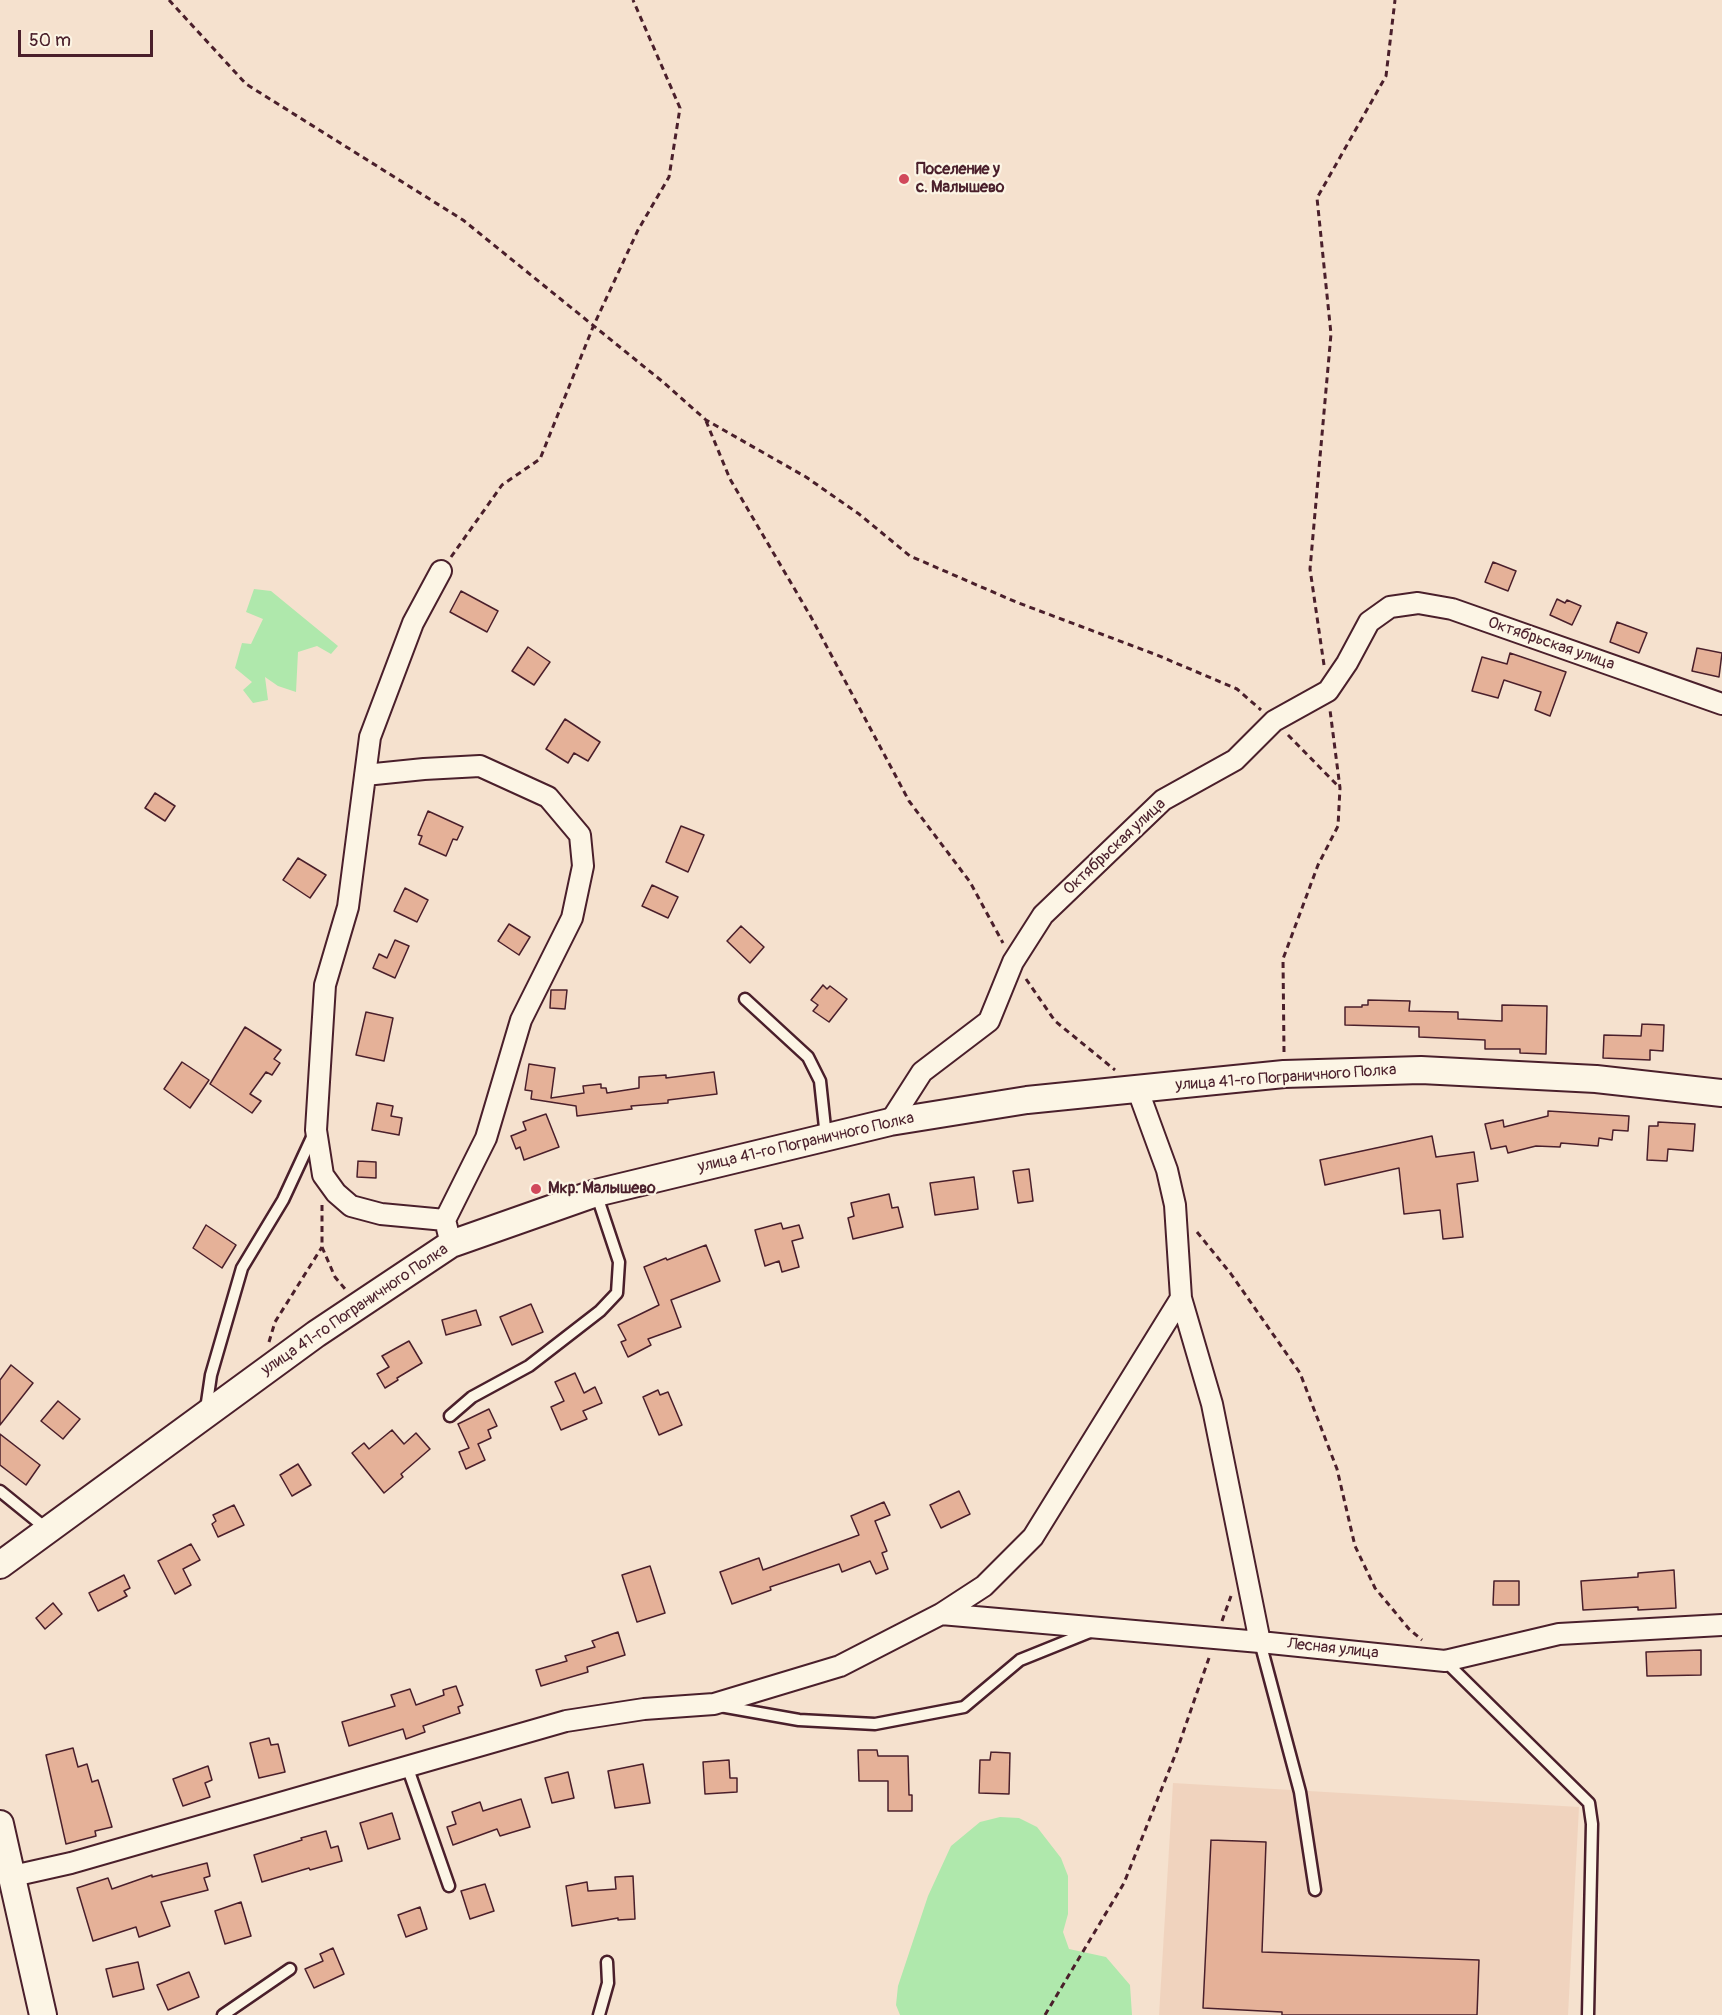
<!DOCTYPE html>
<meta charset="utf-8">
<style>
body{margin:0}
#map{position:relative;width:1722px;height:2015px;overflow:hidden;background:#f5e1ce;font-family:Pangolin,sans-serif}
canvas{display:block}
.scale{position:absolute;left:18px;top:30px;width:135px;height:27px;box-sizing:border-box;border:3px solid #4a1f2b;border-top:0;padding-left:8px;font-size:18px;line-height:21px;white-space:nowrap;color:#4a1f2b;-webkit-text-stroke:4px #fcf5e5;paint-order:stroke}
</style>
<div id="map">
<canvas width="1722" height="2015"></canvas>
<div class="scale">50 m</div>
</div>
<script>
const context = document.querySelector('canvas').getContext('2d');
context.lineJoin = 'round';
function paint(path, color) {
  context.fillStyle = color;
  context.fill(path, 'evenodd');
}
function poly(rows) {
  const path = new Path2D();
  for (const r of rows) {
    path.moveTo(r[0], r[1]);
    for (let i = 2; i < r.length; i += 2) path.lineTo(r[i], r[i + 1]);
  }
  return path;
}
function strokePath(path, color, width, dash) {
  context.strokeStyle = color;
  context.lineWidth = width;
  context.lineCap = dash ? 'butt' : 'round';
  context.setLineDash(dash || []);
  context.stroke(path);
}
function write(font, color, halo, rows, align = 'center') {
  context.font = font + ' Pangolin,sans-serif';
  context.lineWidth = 4.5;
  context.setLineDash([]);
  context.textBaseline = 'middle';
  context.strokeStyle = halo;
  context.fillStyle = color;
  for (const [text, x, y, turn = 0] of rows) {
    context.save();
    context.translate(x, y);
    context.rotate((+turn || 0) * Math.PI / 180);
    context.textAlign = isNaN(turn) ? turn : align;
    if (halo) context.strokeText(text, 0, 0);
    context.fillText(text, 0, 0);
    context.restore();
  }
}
paint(poly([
 [1173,1783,1579,1807,1568,2015,1159,2015]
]), '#f0d3be');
paint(poly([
 [254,589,271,591,338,646,331,654,317,646,298,652,296,692,278,686,265,677,268,700,253,703,243,690,252,682,235,668,242,643,251,644,263,619,246,612],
 [1000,1817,1019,1818,1037,1827,1061,1858,1068,1876,1068,1914,1063,1932,1069,1949,1106,1957,1130,1985,1132,2015,900,2015,896,2005,898,1986,928,1896,951,1846,980,1822]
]), '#afe8ac');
const building = poly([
 [1493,562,1516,571,1508,591,1485,582,1493,562],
 [461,591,498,611,487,632,450,612,461,591],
 [1557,599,1565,603,1567,600,1581,606,1572,625,1550,615,1557,599],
 [1617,622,1647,633,1639,653,1610,642,1617,622],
 [528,647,550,662,534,685,512,671,528,647],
 [1697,648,1722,653,1719,677,1692,671,1697,648],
 [1510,653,1566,672,1550,716,1535,710,1541,692,1504,680,1498,698,1472,691,1482,657,1507,664,1510,653],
 [565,719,600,742,588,761,574,753,568,763,546,749,565,719],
 [155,793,175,806,165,821,145,808,155,793],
 [428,811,463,827,457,840,453,839,446,856,419,844,422,836,418,835,428,811],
 [681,826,704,835,688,872,666,862,681,826],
 [298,858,326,875,310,898,283,880,298,858],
 [652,885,678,897,668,918,642,906,652,885],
 [405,888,428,900,417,922,394,911,405,888],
 [509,924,530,937,519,955,498,941,509,924],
 [741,926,764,947,750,963,727,941,741,926],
 [395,940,409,946,395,978,373,968,379,954,387,958,395,940],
 [823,985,827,989,830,986,847,999,829,1022,813,1011,818,1005,811,1000,823,985],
 [551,990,567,990,565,1009,550,1008,551,990],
 [1368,1000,1410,1001,1409,1011,1458,1012,1458,1019,1502,1021,1502,1005,1547,1006,1546,1054,1520,1053,1520,1049,1485,1049,1485,1040,1419,1037,1419,1027,1345,1025,1345,1007,1362,1007,1362,1005,1368,1005,1368,1000],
 [366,1012,393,1018,384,1061,356,1055,366,1012],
 [1642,1024,1664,1025,1663,1051,1650,1050,1650,1060,1603,1058,1604,1035,1641,1036,1642,1024],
 [245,1027,281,1050,274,1059,280,1063,272,1075,266,1072,250,1094,261,1101,252,1113,210,1084,245,1027],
 [182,1062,209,1080,190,1108,164,1089,182,1062],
 [529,1064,555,1068,551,1098,584,1093,583,1086,601,1084,601,1088,606,1088,607,1093,639,1088,639,1077,666,1075,666,1078,714,1072,717,1094,668,1100,668,1103,631,1106,632,1109,577,1116,576,1106,531,1099,532,1091,525,1090,529,1064],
 [377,1103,393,1106,391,1116,402,1118,399,1135,372,1130,377,1103],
 [1548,1111,1629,1116,1628,1131,1613,1130,1612,1140,1599,1138,1598,1146,1561,1143,1560,1147,1536,1146,1508,1153,1506,1146,1491,1149,1485,1124,1503,1120,1504,1127,1548,1116,1548,1111],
 [546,1114,559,1147,524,1160,520,1147,516,1149,511,1136,526,1130,523,1122,546,1114],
 [1658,1122,1695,1124,1693,1151,1668,1149,1667,1161,1647,1160,1649,1126,1658,1126,1658,1122],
 [1432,1136,1436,1157,1474,1152,1478,1181,1457,1184,1463,1237,1443,1239,1440,1210,1404,1214,1399,1168,1325,1185,1320,1160,1432,1136],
 [358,1161,376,1162,376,1178,357,1177,358,1161],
 [1029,1169,1033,1201,1018,1203,1013,1171,1029,1169],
 [974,1177,978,1209,935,1215,930,1183,974,1177],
 [889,1194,892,1208,898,1207,903,1227,853,1239,848,1218,854,1216,851,1203,889,1194],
 [781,1223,783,1229,799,1225,803,1238,792,1241,799,1267,782,1272,779,1261,765,1266,755,1230,781,1223],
 [206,1225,236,1245,222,1268,193,1248,206,1225],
 [706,1245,720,1281,671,1300,681,1327,648,1339,651,1345,628,1357,621,1342,626,1340,618,1325,659,1305,644,1267,666,1258,667,1260,706,1245],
 [531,1304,543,1332,512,1345,500,1317,531,1304],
 [476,1310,481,1325,446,1335,442,1320,476,1310],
 [409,1341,422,1363,397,1378,398,1380,385,1388,377,1374,389,1367,382,1356,409,1341],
 [11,1365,33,1383,0,1425,0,1380,11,1365],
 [575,1373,584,1393,595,1387,602,1403,583,1411,587,1419,561,1430,551,1407,564,1401,555,1382,575,1373],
 [658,1390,660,1395,668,1392,682,1425,659,1435,643,1397,658,1390],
 [58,1401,80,1419,63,1439,41,1421,58,1401],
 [489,1409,497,1426,488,1430,491,1438,478,1444,485,1460,466,1469,459,1452,469,1448,458,1424,489,1409],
 [392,1430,404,1444,416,1433,430,1449,401,1474,403,1477,384,1493,352,1453,364,1443,369,1449,392,1430],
 [0,1434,40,1465,26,1485,0,1465,0,1434],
 [298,1464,311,1485,292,1496,280,1475,298,1464],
 [959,1491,970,1514,941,1528,930,1505,959,1491],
 [884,1502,890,1515,875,1521,887,1551,882,1553,888,1569,876,1574,870,1561,842,1572,839,1564,770,1587,771,1590,732,1604,720,1572,759,1558,763,1570,859,1535,851,1516,884,1502],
 [234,1505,244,1525,218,1537,212,1524,216,1521,213,1515,234,1505],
 [191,1544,200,1560,183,1569,191,1585,175,1594,158,1561,191,1544],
 [650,1566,665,1613,637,1622,622,1575,650,1566],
 [1674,1570,1676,1608,1638,1610,1638,1607,1583,1610,1581,1581,1638,1577,1638,1573,1674,1570],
 [124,1575,130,1588,124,1591,127,1596,98,1611,89,1593,124,1575],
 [1494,1581,1519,1581,1519,1605,1493,1605,1494,1581],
 [53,1603,62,1614,45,1629,36,1618,53,1603],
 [618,1632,625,1655,587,1667,588,1672,541,1686,536,1670,567,1661,565,1656,595,1647,592,1641,618,1632],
 [1701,1650,1701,1675,1647,1676,1646,1652,1701,1650],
 [456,1686,463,1705,458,1707,460,1713,423,1726,425,1732,406,1739,403,1729,349,1746,342,1722,395,1706,391,1695,410,1689,416,1705,444,1695,443,1690,456,1686],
 [269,1738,271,1745,278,1744,285,1772,259,1778,250,1743,269,1738],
 [73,1748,78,1767,87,1764,92,1782,98,1780,112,1827,95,1831,96,1836,66,1844,46,1755,73,1748],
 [858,1750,877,1750,878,1756,908,1756,909,1795,912,1795,912,1811,888,1811,888,1781,859,1781,858,1750],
 [991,1752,1010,1753,1009,1794,979,1793,980,1760,990,1760,991,1752],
 [729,1760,730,1778,737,1778,737,1792,705,1794,703,1762,729,1760],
 [643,1764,650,1803,615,1808,608,1771,643,1764],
 [208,1766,212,1780,205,1783,210,1797,183,1806,173,1779,208,1766],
 [568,1772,574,1798,552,1803,545,1778,568,1772],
 [521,1799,530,1827,500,1836,497,1829,453,1845,447,1827,456,1824,452,1812,480,1802,483,1811,521,1799],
 [392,1813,400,1839,368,1849,360,1823,392,1813],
 [326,1831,331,1848,338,1846,342,1861,310,1870,309,1868,262,1882,254,1855,302,1840,301,1838,326,1831],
 [1211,1840,1266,1842,1262,1952,1479,1960,1477,2015,1282,2015,1282,2012,1203,2008,1211,1840],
 [207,1863,210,1876,204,1878,208,1890,161,1902,170,1926,139,1937,136,1927,93,1941,77,1888,108,1878,112,1889,152,1875,152,1877,207,1863],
 [633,1876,635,1919,618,1920,618,1918,572,1926,566,1886,587,1882,588,1891,616,1889,615,1877,633,1876],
 [485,1884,494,1911,470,1919,461,1891,485,1884],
 [241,1902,251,1936,225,1944,215,1911,241,1902],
 [420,1907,427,1929,406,1937,398,1915,420,1907],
 [333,1948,344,1974,314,1988,305,1969,323,1961,320,1954,333,1948],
 [138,1962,144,1989,113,1997,106,1969,138,1962],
 [189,1972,199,1997,168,2010,157,1985,189,1972]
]);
paint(building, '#e5b198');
strokePath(building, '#4a1f2b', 1.5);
const service = poly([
 [745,999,808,1057,820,1081,826,1137],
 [206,1409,211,1375,242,1268,283,1200,314,1133],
 [450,1416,472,1397,529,1366,600,1311,617,1293,619,1262,596,1193],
 [0,1491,48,1530],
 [1260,1642,1300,1792,1315,1890],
 [1445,1661,1589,1803,1592,1824,1588,2015],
 [720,1706,799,1720,875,1724,964,1707,1020,1660,1092,1631],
 [407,1766,449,1886],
 [223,2015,290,1969],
 [599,2015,608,1983,607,1962]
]);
const minor = poly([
 [441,571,413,623,370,737,348,907,325,985,316,1130,323,1175,336,1193,351,1206,381,1214,445,1220,451,1244],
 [365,775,424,769,480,766,548,797,580,835,583,866,572,918,521,1020,486,1138,445,1220],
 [1137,1088,1167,1170,1175,1205,1181,1298,1212,1404,1260,1642],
 [890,1122,922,1072,989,1021,1013,962,1043,915,1163,800,1235,760,1274,721,1328,691,1347,663,1369,622,1390,607,1418,603,1452,609,1722,704],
 [941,1614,1260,1642,1445,1661,1559,1634,1722,1625],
 [13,1876,71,1863,566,1721,644,1709,714,1704,840,1666,941,1614,984,1586,1033,1537,1181,1298]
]);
const tertiary = poly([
 [0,1565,316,1334,451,1244,596,1193,890,1122,1027,1100,1284,1074,1421,1070,1596,1079,1722,1093],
 [0,1824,43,2015]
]);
strokePath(service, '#4a1f2b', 15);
strokePath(minor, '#4a1f2b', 24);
strokePath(tertiary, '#4a1f2b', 30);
strokePath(poly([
 [169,0,246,84,463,220,663,382,706,420,806,477,859,514,910,556,1016,602,1157,655,1237,689,1261,710],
 [706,421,730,479,811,617,909,801,970,882,1003,943],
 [451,557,502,485,540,459,593,327,638,230,669,177,680,108,633,0],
 [1324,665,1310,569,1331,334,1317,198,1386,76,1395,0],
 [1288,735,1340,788],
 [1026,979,1055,1021,1115,1070],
 [1284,1052,1283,959,1318,865,1338,826,1340,788,1330,710],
 [322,1205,322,1247,335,1277,346,1290],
 [1197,1232,1231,1274,1300,1373,1337,1469,1355,1546,1375,1588,1409,1629,1422,1640],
 [269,1342,275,1322,322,1247],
 [1222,1621,1231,1596],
 [1045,2015,1124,1883,1176,1753,1210,1655]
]), '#4a1f2b', 3, [6, 4.5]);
strokePath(service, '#fcf5e5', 10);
strokePath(minor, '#fcf5e5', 20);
strokePath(tertiary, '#fcf5e5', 26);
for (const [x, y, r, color] of [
 [904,179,6,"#d1495b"],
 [536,1189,6,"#d1495b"]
]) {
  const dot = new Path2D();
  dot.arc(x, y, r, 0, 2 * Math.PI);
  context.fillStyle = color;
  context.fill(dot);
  strokePath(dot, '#fcf5e5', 2);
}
write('bold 16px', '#4a1f2b', '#fcf5e5', [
 ["Поселение у",916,170],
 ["с. Малышево",916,188],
 ["Мкр. Малышево",548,1189]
], 'left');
write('16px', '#4a1f2b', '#fcf5e5', [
 ["Октябрьская улица",1551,644,19],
 ["Октябрьская улица",1115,847,-43],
 ["улица 41-го Пограничного Полка",1286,1078,-4],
 ["улица 41-го Пограничного Полка",806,1143,-13],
 ["улица 41-го Пограничного Полка",355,1310,-34],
 ["Лесная улица",1333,1649,6]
]);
</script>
